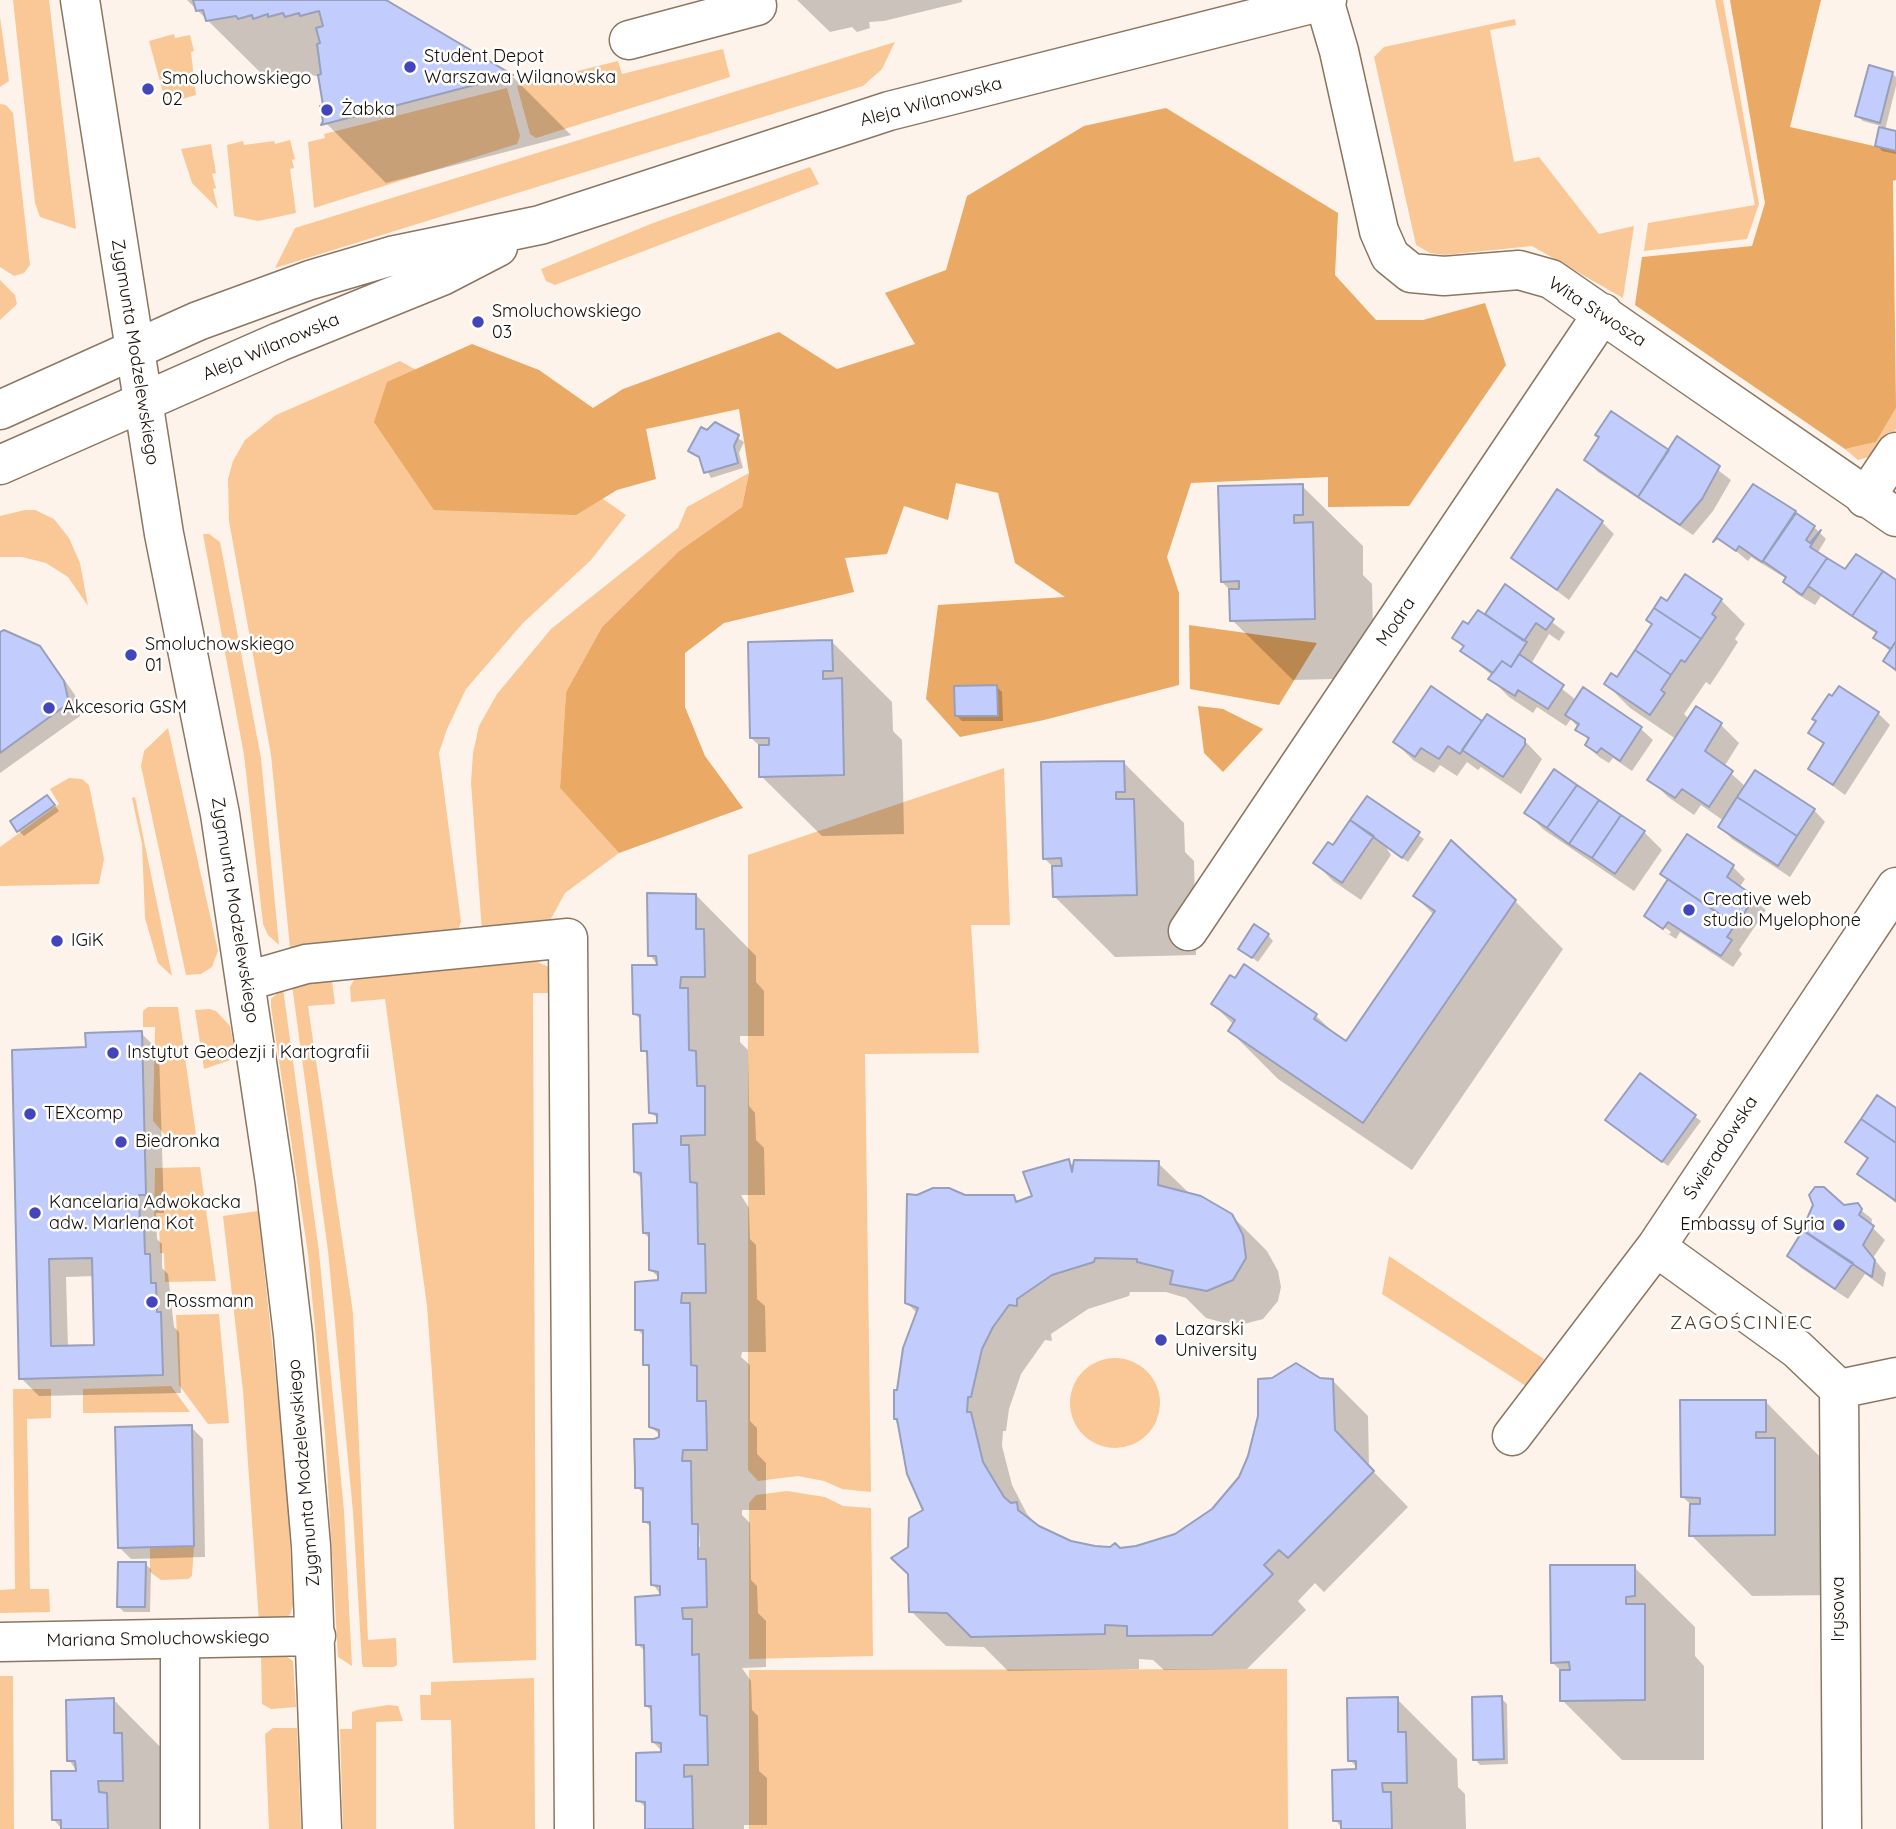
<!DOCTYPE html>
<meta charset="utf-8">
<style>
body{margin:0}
canvas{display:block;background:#fdf3ea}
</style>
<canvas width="1896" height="1829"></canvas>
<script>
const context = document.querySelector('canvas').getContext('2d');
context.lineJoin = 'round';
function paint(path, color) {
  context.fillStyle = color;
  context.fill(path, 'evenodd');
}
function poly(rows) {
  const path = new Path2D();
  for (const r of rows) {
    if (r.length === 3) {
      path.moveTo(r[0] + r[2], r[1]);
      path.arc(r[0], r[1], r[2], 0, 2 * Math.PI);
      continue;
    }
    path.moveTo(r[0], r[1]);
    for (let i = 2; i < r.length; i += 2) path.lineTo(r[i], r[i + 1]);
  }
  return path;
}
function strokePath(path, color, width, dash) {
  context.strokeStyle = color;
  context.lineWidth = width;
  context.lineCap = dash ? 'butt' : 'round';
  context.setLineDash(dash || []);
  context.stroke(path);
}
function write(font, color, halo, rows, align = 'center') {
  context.font = font + ' Quicksand,sans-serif';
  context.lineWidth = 5;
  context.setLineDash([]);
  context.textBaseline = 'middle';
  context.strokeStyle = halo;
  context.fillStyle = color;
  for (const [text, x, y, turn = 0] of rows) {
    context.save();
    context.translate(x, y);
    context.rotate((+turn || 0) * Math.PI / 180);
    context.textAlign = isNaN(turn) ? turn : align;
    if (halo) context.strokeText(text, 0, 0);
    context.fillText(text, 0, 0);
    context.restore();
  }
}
paint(poly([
 [13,0,49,0,76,229,40,217,35,203],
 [1715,0,1723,0,1759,204,1747,239,1644,251,1648,223,1755,205],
 [0,17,9,81,0,87],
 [1515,19,1516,25,1490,30,1514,162,1539,157,1599,234,1634,226,1623,298,1532,246,1445,255,1430,253,1416,245,1374,57,1384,47],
 [174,34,175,38,190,35,194,51,191,52,196,95,182,99,181,96,168,99,164,96,149,41],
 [895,42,882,69,863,86,275,268,295,228],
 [723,49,730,77,536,138,530,134,517,86,618,61,622,74],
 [507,88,520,136,517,144,314,208,308,142,325,138,324,134],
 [0,104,6,105,13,113,30,265,24,273,14,276,0,267],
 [290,140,295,159,292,160,294,168,290,169,296,213,258,221,234,216,227,145,243,141,244,145,274,141,275,144],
 [211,144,216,173,212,174,216,188,213,189,218,209,192,183,181,149],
 [810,167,819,184,555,285,546,281,541,269,653,223],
 [0,280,15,295,17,304,0,320],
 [400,361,427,376,626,515,591,560,523,623,466,689,447,729,439,753,461,922,458,930,343,947,290,948,271,755,229,521,228,479,233,461,245,440,276,415],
 [1896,408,1896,429,1885,445,1872,456,1858,460,1845,449,1876,442],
 [749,473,742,507,679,551,602,627,566,692,560,788,619,853,565,893,547,926,482,931,471,783,473,753,479,726,497,694,551,629,678,528,687,507],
 [25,510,35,510,54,519,69,538,80,563,88,606,68,577,46,563,22,557,0,557,0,516],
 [203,534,209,534,220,542,261,758,279,945,268,935,263,924,244,755],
 [168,728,218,951,212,967,201,974,186,975,141,766,144,751],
 [1004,768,1010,925,971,925,979,1053,865,1054,871,1492,842,1489,824,1481,798,1476,758,1481,748,1470,748,855],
 [69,778,82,779,89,785,104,859,99,884,0,886,0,847,59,804,50,789],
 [135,797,172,976,158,963,145,918,142,844,132,798],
 [531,959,551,968,560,993,533,993,536,1660,453,1663,427,1306,385,999,351,1002,350,987,355,978],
 [332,981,335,1004,308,1006,353,1313,368,1640,396,1638,397,1665,394,1667,363,1667,362,1663,353,1512,328,1251,292,985],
 [283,988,319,1252,344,1511,352,1666,338,1657,325,1434,308,1254,271,1007,271,999],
 [148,1007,178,1007,196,1135,166,1136,153,1121,155,1027,143,1027,143,1011],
 [209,1009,216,1011,230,1026,236,1058,204,1069,195,1010],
 [200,1167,216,1281,165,1282,164,1253,160,1253,159,1223,154,1222,155,1168],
 [258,1211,287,1483,293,1605,290,1615,283,1619,259,1622,243,1391,223,1216],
 [1389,1256,1544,1359,1526,1386,1382,1294],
 [219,1314,229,1423,208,1424,179,1385,176,1315],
 [1115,1403,45],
 [171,1386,190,1412,83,1413,83,1389],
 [13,1389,51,1389,51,1418,27,1419,30,1589,49,1589,50,1612,0,1613,0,1590,15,1589],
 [787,1491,825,1497,843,1506,871,1508,873,1656,749,1659,749,1503,756,1495],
 [194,1546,192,1576,188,1579,161,1580,150,1572,150,1547],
 [261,1654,283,1654,293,1661,296,1707,271,1709,262,1704],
 [1287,1669,1288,1829,749,1829,749,1670],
 [0,1676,13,1676,14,1829,0,1829],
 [534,1678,535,1829,454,1829,451,1720,421,1720,420,1695,431,1695,431,1682],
 [388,1705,398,1706,403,1721,376,1722,376,1829,343,1829,340,1729,352,1729,352,1712,357,1710],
 [273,1728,297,1728,301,1829,269,1829,265,1734]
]), '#f9c896');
paint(poly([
 [1730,0,1821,0,1790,127,1896,151,1896,180,1893,181,1896,408,1876,442,1845,449,1635,305,1642,257,1752,246,1765,203],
 [1166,108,1338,213,1335,275,1376,320,1423,320,1485,303,1506,365,1409,506,1328,507,1328,477,1191,483,1167,557,1179,593,1179,685,1044,720,960,737,926,699,938,605,1065,597,1015,563,998,493,956,483,948,520,904,506,887,554,845,558,854,592,724,623,685,653,685,707,705,756,743,808,619,853,560,788,566,692,602,627,679,551,742,507,749,473,739,409,646,429,656,479,617,490,576,515,434,510,374,422,387,382,472,344,539,370,593,408,623,389,779,332,837,369,915,344,885,293,946,270,967,196,1084,126],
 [1189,625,1317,643,1279,705,1190,689],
 [1198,706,1223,709,1263,729,1223,772,1204,753]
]), '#eaa964');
paint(poly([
 [187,0,382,0,512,76,571,135,386,183,326,123,320,77,312,75,299,79,296,76,268,80],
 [797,0,962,0,962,2,884,21,869,22,870,28,857,32,852,27,830,32],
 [1892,73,1896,77,1896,86,1885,130,1896,133,1896,154,1882,151,1877,145,1881,126,1863,121,1857,116],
 [716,424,744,442,739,453,743,468,711,478,701,459,690,450],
 [1677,439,1731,480,1713,511,1693,535,1598,472,1586,460,1669,452],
 [1302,486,1363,546,1363,575,1372,584,1374,678,1293,680,1232,620,1231,591,1222,582],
 [1753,486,1814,527,1826,539,1818,552,1846,571,1896,582,1896,672,1885,661,1891,652,1875,638,1877,634,1821,596,1815,605,1797,594,1785,582,1787,579,1751,557,1748,561,1719,537],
 [1602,522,1614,534,1569,600,1513,558],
 [1506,587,1565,632,1559,641,1549,634,1531,664,1576,700,1641,729,1653,740,1632,771,1613,758,1609,763,1599,757,1587,745,1589,741,1571,719,1566,726,1537,707,1533,713,1509,697,1491,679,1493,676,1462,651,1464,648,1454,637,1485,617],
 [1721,600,1745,624,1735,639,1738,642,1724,664,1710,685,1706,682,1684,714,1689,719,1696,708,1721,725,1739,743,1724,767,1746,787,1814,810,1825,822,1790,877,1732,839,1720,827,1724,821,1701,805,1694,815,1668,797,1650,779,1676,739,1630,708,1606,684,1617,679,1668,603],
 [0,634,39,648,51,661,75,695,80,716,0,773],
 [832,642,892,702,893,731,902,740,904,834,822,836,761,776,761,747,751,738],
 [996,686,1002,692,1003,721,962,721,957,716],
 [1839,688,1878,713,1890,725,1845,795,1810,769,1825,746,1811,733],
 [1431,689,1482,723,1524,740,1542,759,1521,794,1481,767,1478,770,1467,762,1457,776,1440,765,1434,773,1413,760,1395,742],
 [1124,763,1184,823,1185,852,1194,861,1196,955,1115,957,1054,896,1053,867,1044,858],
 [1367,799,1424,839,1408,862,1386,847,1391,855,1361,900,1333,881,1315,863,1333,848],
 [52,802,59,811,24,836,18,830],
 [1526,812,1644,832,1662,850,1634,891,1544,830],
 [1687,836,1733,867,1745,879,1739,888,1766,910,1739,950,1742,954,1733,967,1680,932,1676,939,1659,928,1669,935,1671,932,1657,922,1657,926,1646,915,1669,880],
 [696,895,756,956,756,982,764,991,764,1036,740,1036,740,1042,748,1050,749,1106,755,1113,756,1140,764,1148,765,1195,741,1195,749,1208,750,1239,756,1245,757,1299,765,1306,766,1352,742,1352,741,1357,750,1365,750,1421,757,1428,757,1454,766,1463,766,1510,742,1510,742,1515,750,1523,751,1580,757,1586,758,1613,766,1621,766,1667,742,1668,751,1681,752,1710,758,1716,759,1771,767,1778,767,1825,744,1825,744,1829,647,1829,647,1809,638,1800,662,1751,653,1742,653,1712,646,1706,646,1652,637,1644,662,1597,653,1584,652,1528,645,1522,645,1495,637,1487,654,1441,661,1436,651,1427,651,1370,645,1364,645,1337,637,1329,660,1279,650,1269,650,1239,644,1233,643,1180,635,1172,659,1120,651,1112,649,1056,643,1050,642,1021,635,1014,659,967,650,955],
 [696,1526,699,1529,700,1547,696,1544],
 [1415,896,1515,901,1563,949,1412,1170,1278,1079,1230,1031,1234,1025,1213,1004,1316,1016,1346,1044,1434,915],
 [1268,935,1273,941,1258,962,1240,948],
 [141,1033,159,1051,164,1213,156,1213,157,1239,162,1244,162,1268,168,1274,174,1327,179,1332,181,1393,39,1396,21,1378,87,1049],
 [94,1276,96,1347,68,1348,66,1277],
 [1640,1076,1701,1121,1668,1166,1613,1125],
 [1896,1110,1896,1203,1859,1174,1868,1160,1847,1142],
 [1068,1161,1076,1168,1158,1163,1191,1195,1231,1215,1267,1251,1278,1271,1281,1287,1278,1301,1263,1319,1236,1326,1206,1318,1186,1298,1166,1292,1130,1292,1129,1296,1088,1309,1051,1334,1052,1341,1045,1340,1021,1374,1009,1409,1006,1431,1003,1431,1002,1446,1012,1485,1027,1514,1040,1528,1070,1542,1100,1549,1152,1544,1176,1535,1212,1512,1320,1380,1333,1381,1368,1416,1369,1467,1408,1507,1324,1592,1315,1583,1298,1601,1306,1610,1247,1669,1164,1670,1153,1660,1139,1659,1139,1669,1008,1671,984,1647,946,1646,911,1611,910,1548,925,1510,895,1418,898,1392,918,1314,906,1302,965,1196,1013,1197,1019,1203,1034,1197],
 [1852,1203,1872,1219,1871,1226,1885,1240,1873,1258,1886,1273,1883,1287,1865,1274,1848,1299,1801,1268,1789,1256,1844,1207],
 [1765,1401,1825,1462,1835,1595,1752,1596,1691,1535,1691,1505,1683,1497],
 [191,1427,203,1439,205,1557,131,1559,119,1547],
 [145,1564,151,1569,150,1612,124,1612,119,1607],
 [1634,1567,1695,1627,1695,1656,1704,1666,1704,1760,1622,1760,1562,1700,1561,1671,1552,1662],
 [1501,1698,1507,1704,1508,1764,1480,1765,1475,1759],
 [113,1699,173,1760,182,1829,62,1829,53,1819,78,1773,69,1760],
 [1397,1699,1457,1759,1458,1787,1465,1794,1466,1829,1343,1829,1335,1820,1360,1771,1350,1760]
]), '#0003');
const building = poly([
 [193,0,386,0,513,75,321,125,323,121,320,106,323,105,318,75,321,74,317,44,320,43,316,28,323,26,319,11,300,16,299,13,285,17,283,13,268,17,268,14,253,19,252,15,238,19,236,16,206,21,203,10,196,11,193,0],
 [1869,65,1893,72,1880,123,1855,116,1869,65],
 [1879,127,1896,131,1896,151,1875,146,1879,127],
 [1611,411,1669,450,1638,497,1584,460,1599,437,1595,435,1611,411],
 [715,422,739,435,734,446,738,463,704,473,699,457,688,451,701,427,707,430,715,422],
 [1677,436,1720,466,1702,499,1680,525,1638,497,1677,436],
 [1303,484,1303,515,1294,515,1294,523,1313,522,1315,619,1230,621,1229,589,1239,589,1239,581,1221,582,1218,486,1303,484],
 [1753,484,1796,511,1762,562,1739,546,1736,551,1717,538,1713,542,1753,484],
 [1557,489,1603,521,1557,590,1511,558,1557,489],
 [1796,513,1815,526,1806,540,1810,543,1821,530,1810,547,1827,558,1802,595,1783,582,1786,577,1763,561,1796,513],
 [1856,554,1883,571,1852,616,1808,586,1827,558,1845,569,1856,554],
 [1883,571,1896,580,1896,641,1891,649,1873,638,1877,632,1852,616,1883,571],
 [1685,574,1722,599,1712,614,1716,617,1701,639,1654,608,1661,597,1667,601,1685,574],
 [1505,584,1554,619,1546,630,1536,623,1524,641,1485,614,1505,584],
 [1654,608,1701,639,1685,662,1681,660,1671,675,1635,650,1652,624,1646,620,1654,608],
 [1478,610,1527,642,1511,667,1502,661,1493,673,1460,651,1464,646,1452,638,1463,621,1468,624,1478,610],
 [4,630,40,646,64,681,69,703,0,753,0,632,4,630],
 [832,640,833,671,823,671,823,679,842,678,844,775,759,777,759,745,769,745,769,738,750,738,748,642,832,640],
 [1896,641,1896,670,1883,661,1896,641],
 [1635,650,1671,675,1661,690,1665,693,1650,715,1604,684,1611,673,1617,677,1635,650],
 [1519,654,1564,685,1548,709,1518,690,1515,696,1488,679,1502,661,1511,667,1519,654],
 [997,685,998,716,955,716,954,686,997,685],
 [1431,686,1482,721,1460,754,1448,746,1439,759,1421,748,1415,757,1393,742,1431,686],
 [1839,686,1879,712,1833,785,1808,769,1824,743,1808,733,1816,721,1812,719,1829,694,1832,696,1839,686],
 [1583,687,1642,727,1620,761,1601,748,1597,753,1585,745,1589,738,1575,730,1579,724,1565,715,1583,687],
 [1696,706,1722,723,1705,751,1733,771,1709,807,1682,789,1675,798,1647,780,1696,706],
 [1487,714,1525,739,1525,745,1503,777,1462,750,1487,714],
 [1124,761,1125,792,1116,792,1116,799,1134,799,1137,895,1053,897,1052,866,1062,866,1061,858,1043,859,1041,762,1124,761],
 [1554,769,1577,785,1547,828,1524,813,1554,769],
 [1755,770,1815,809,1797,836,1737,797,1755,770],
 [1577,785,1599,800,1569,844,1547,828,1577,785],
 [47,795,55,805,17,832,10,821,47,795],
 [1367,796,1420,832,1402,858,1350,820,1367,796],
 [1737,797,1797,836,1778,866,1718,827,1737,797],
 [1599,800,1621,815,1592,858,1569,844,1599,800],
 [1621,815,1645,831,1615,874,1592,858,1621,815],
 [1350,820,1374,836,1342,883,1313,863,1328,842,1333,845,1350,820],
 [1687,834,1734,865,1727,877,1755,897,1736,925,1660,874,1687,834],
 [1451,840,1516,900,1363,1123,1228,1031,1235,1020,1211,1004,1230,975,1235,978,1244,964,1317,1014,1314,1019,1346,1041,1435,911,1413,896,1451,840],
 [1668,879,1735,925,1727,937,1732,940,1721,956,1668,922,1663,929,1644,916,1668,879],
 [647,893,696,894,696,929,704,929,705,977,681,977,680,988,688,988,689,1050,696,1051,697,1086,705,1086,705,1135,681,1136,681,1145,689,1145,690,1182,697,1183,698,1244,705,1244,706,1293,682,1293,681,1303,690,1303,691,1365,697,1366,697,1401,706,1401,707,1450,683,1450,682,1461,691,1461,692,1524,698,1524,698,1559,706,1559,707,1607,682,1608,683,1619,692,1619,692,1655,699,1654,700,1715,707,1716,708,1765,684,1765,684,1777,692,1776,693,1829,645,1829,645,1802,636,1801,636,1753,661,1752,661,1743,652,1742,651,1706,645,1706,644,1645,636,1645,635,1597,660,1595,660,1586,651,1585,650,1522,643,1522,643,1488,635,1488,635,1470,634,1439,654,1439,659,1437,659,1430,649,1427,649,1365,643,1365,643,1330,635,1330,635,1282,658,1280,658,1272,649,1270,649,1233,643,1233,641,1173,634,1172,633,1124,657,1123,657,1114,649,1113,647,1051,641,1051,640,1015,633,1014,632,965,657,965,656,956,648,956,647,893],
 [1254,924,1269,934,1252,958,1238,949,1254,924],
 [142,1031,146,1195,139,1195,140,1224,144,1224,145,1254,150,1254,151,1283,156,1283,157,1312,161,1312,163,1375,19,1379,12,1050,86,1047,85,1033,142,1031],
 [92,1258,94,1345,51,1346,49,1259,92,1258],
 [1640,1073,1696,1115,1662,1162,1605,1120,1640,1073],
 [1877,1095,1896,1108,1896,1143,1861,1119,1877,1095],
 [1861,1119,1896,1143,1896,1201,1857,1174,1868,1158,1845,1142,1861,1119],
 [1069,1159,1072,1172,1074,1160,1159,1161,1158,1185,1201,1196,1232,1214,1243,1235,1246,1258,1233,1280,1207,1291,1170,1284,1173,1271,1137,1262,1137,1259,1095,1258,1094,1262,1052,1275,1017,1299,1017,1306,1009,1305,993,1327,982,1349,971,1397,968,1397,967,1412,971,1412,983,1462,1004,1497,1011,1503,1017,1502,1018,1510,1039,1526,1071,1541,1095,1546,1110,1547,1115,1543,1120,1548,1136,1546,1175,1534,1212,1509,1239,1477,1248,1456,1258,1416,1258,1379,1272,1378,1296,1363,1320,1378,1333,1379,1335,1430,1374,1471,1288,1558,1279,1550,1264,1565,1273,1574,1212,1635,1127,1636,1127,1626,1105,1625,1105,1634,971,1637,947,1613,909,1612,908,1574,891,1558,908,1547,909,1518,923,1510,907,1474,897,1419,894,1419,894,1390,897,1390,903,1348,918,1308,905,1303,907,1194,917,1195,933,1188,949,1188,965,1195,1014,1195,1016,1202,1032,1196,1023,1172,1069,1159],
 [1815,1187,1824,1187,1844,1205,1858,1203,1862,1209,1859,1215,1874,1226,1863,1245,1875,1260,1872,1277,1802,1230,1813,1205,1809,1195,1815,1187],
 [1803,1230,1853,1263,1835,1289,1787,1256,1803,1230],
 [1680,1400,1766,1400,1766,1432,1756,1432,1756,1438,1775,1438,1775,1535,1689,1536,1690,1504,1700,1504,1700,1498,1681,1497,1680,1400],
 [192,1425,194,1546,118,1548,115,1427,192,1425],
 [118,1562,146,1562,145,1607,117,1607,118,1562],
 [1550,1565,1635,1565,1635,1596,1626,1597,1626,1604,1645,1604,1645,1700,1560,1701,1560,1670,1570,1670,1569,1662,1551,1663,1550,1565],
 [1502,1696,1504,1759,1473,1760,1472,1697,1502,1696],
 [1398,1697,1398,1732,1406,1732,1407,1783,1382,1783,1383,1792,1391,1792,1392,1829,1341,1829,1341,1821,1333,1821,1332,1770,1356,1769,1356,1761,1348,1761,1347,1698,1398,1697],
 [114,1698,114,1733,122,1733,123,1781,98,1781,99,1792,107,1793,108,1829,61,1829,61,1820,52,1820,51,1771,76,1771,75,1761,67,1761,66,1700,114,1698]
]);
paint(building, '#c2cdfe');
strokePath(building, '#989fba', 2);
const minor = poly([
 [80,0,164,534,220,814,275,1183,293,1335,311,1546,322,1829],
 [1324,0,1339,51,1379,231,1390,256,1411,273,1444,276,1519,270,1551,279,1896,517],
 [629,40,757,6,756,0],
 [1865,498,1896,452],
 [1188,931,1603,313],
 [247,981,306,964,568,938,574,1829],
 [1656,1247,1797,1349,1839,1389],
 [1839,1389,1842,1829],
 [1839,1389,1896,1377],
 [1512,1436,1656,1247,1896,887],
 [0,1642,316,1636],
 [180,1829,180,1639]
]);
const major = poly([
 [0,410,198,321,310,280,395,255,540,225,889,111,1327,0],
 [0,465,279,342,442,276,498,247]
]);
strokePath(minor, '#8b7661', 41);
strokePath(major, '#8b7661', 41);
strokePath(minor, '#fff', 38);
strokePath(major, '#fff', 38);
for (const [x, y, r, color] of [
 [410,67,7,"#4246ba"],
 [148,89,7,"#4246ba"],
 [327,110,7,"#4246ba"],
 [478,322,7,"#4246ba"],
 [131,655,7,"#4246ba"],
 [49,708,7,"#4246ba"],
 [1689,910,7,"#4246ba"],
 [57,941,7,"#4246ba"],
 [113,1053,7,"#4246ba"],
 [30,1114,7,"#4246ba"],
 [121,1142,7,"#4246ba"],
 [35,1213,7,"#4246ba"],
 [1839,1225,7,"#4246ba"],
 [152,1302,7,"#4246ba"],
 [1161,1340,7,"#4246ba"]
]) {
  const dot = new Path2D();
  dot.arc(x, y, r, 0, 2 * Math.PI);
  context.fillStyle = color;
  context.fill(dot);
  strokePath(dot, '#fff', 2.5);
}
write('18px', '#170f07', '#fff', [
 ["Student Depot",424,57],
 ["Warszawa Wilanowska",424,78],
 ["Smoluchowskiego",162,79],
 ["02",162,100],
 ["Żabka",341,110],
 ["Smoluchowskiego",492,312],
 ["03",492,333],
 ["Smoluchowskiego",145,645],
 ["01",145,666],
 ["Akcesoria GSM",63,708],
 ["Creative web",1703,900],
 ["studio Myelophone",1703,921],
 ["IGiK",71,941],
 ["Instytut Geodezji i Kartografii",127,1053],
 ["TEXcomp",44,1114],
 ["Biedronka",135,1142],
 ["Kancelaria Adwokacka",49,1203],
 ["adw. Marlena Kot",49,1224],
 ["Embassy of Syria",1825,1225,"right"],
 ["Rossmann",166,1302],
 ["Lazarski",1175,1330],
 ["University",1175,1351]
], 'left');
write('18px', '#170f07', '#fff', [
 ["Aleja Wilanowska",931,102,-15],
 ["Wita Stwosza",1597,312,33],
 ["Aleja Wilanowska",271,347,-23],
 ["Zygmunta Modzelewskiego",135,352,81],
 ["Modra",1396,622,-56],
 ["Zygmunta Modzelewskiego",235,910,81],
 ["Świeradowska",1721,1148,-57],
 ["Zygmunta Modzelewskiego",304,1473,-95],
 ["Irysowa",1839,1609,-90],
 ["Mariana Smoluchowskiego",158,1639,-1]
]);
context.letterSpacing = '2px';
write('19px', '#4e3c28', '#fff', [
 ["ZAGOŚCINIEC",1742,1323]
]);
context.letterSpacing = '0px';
</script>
